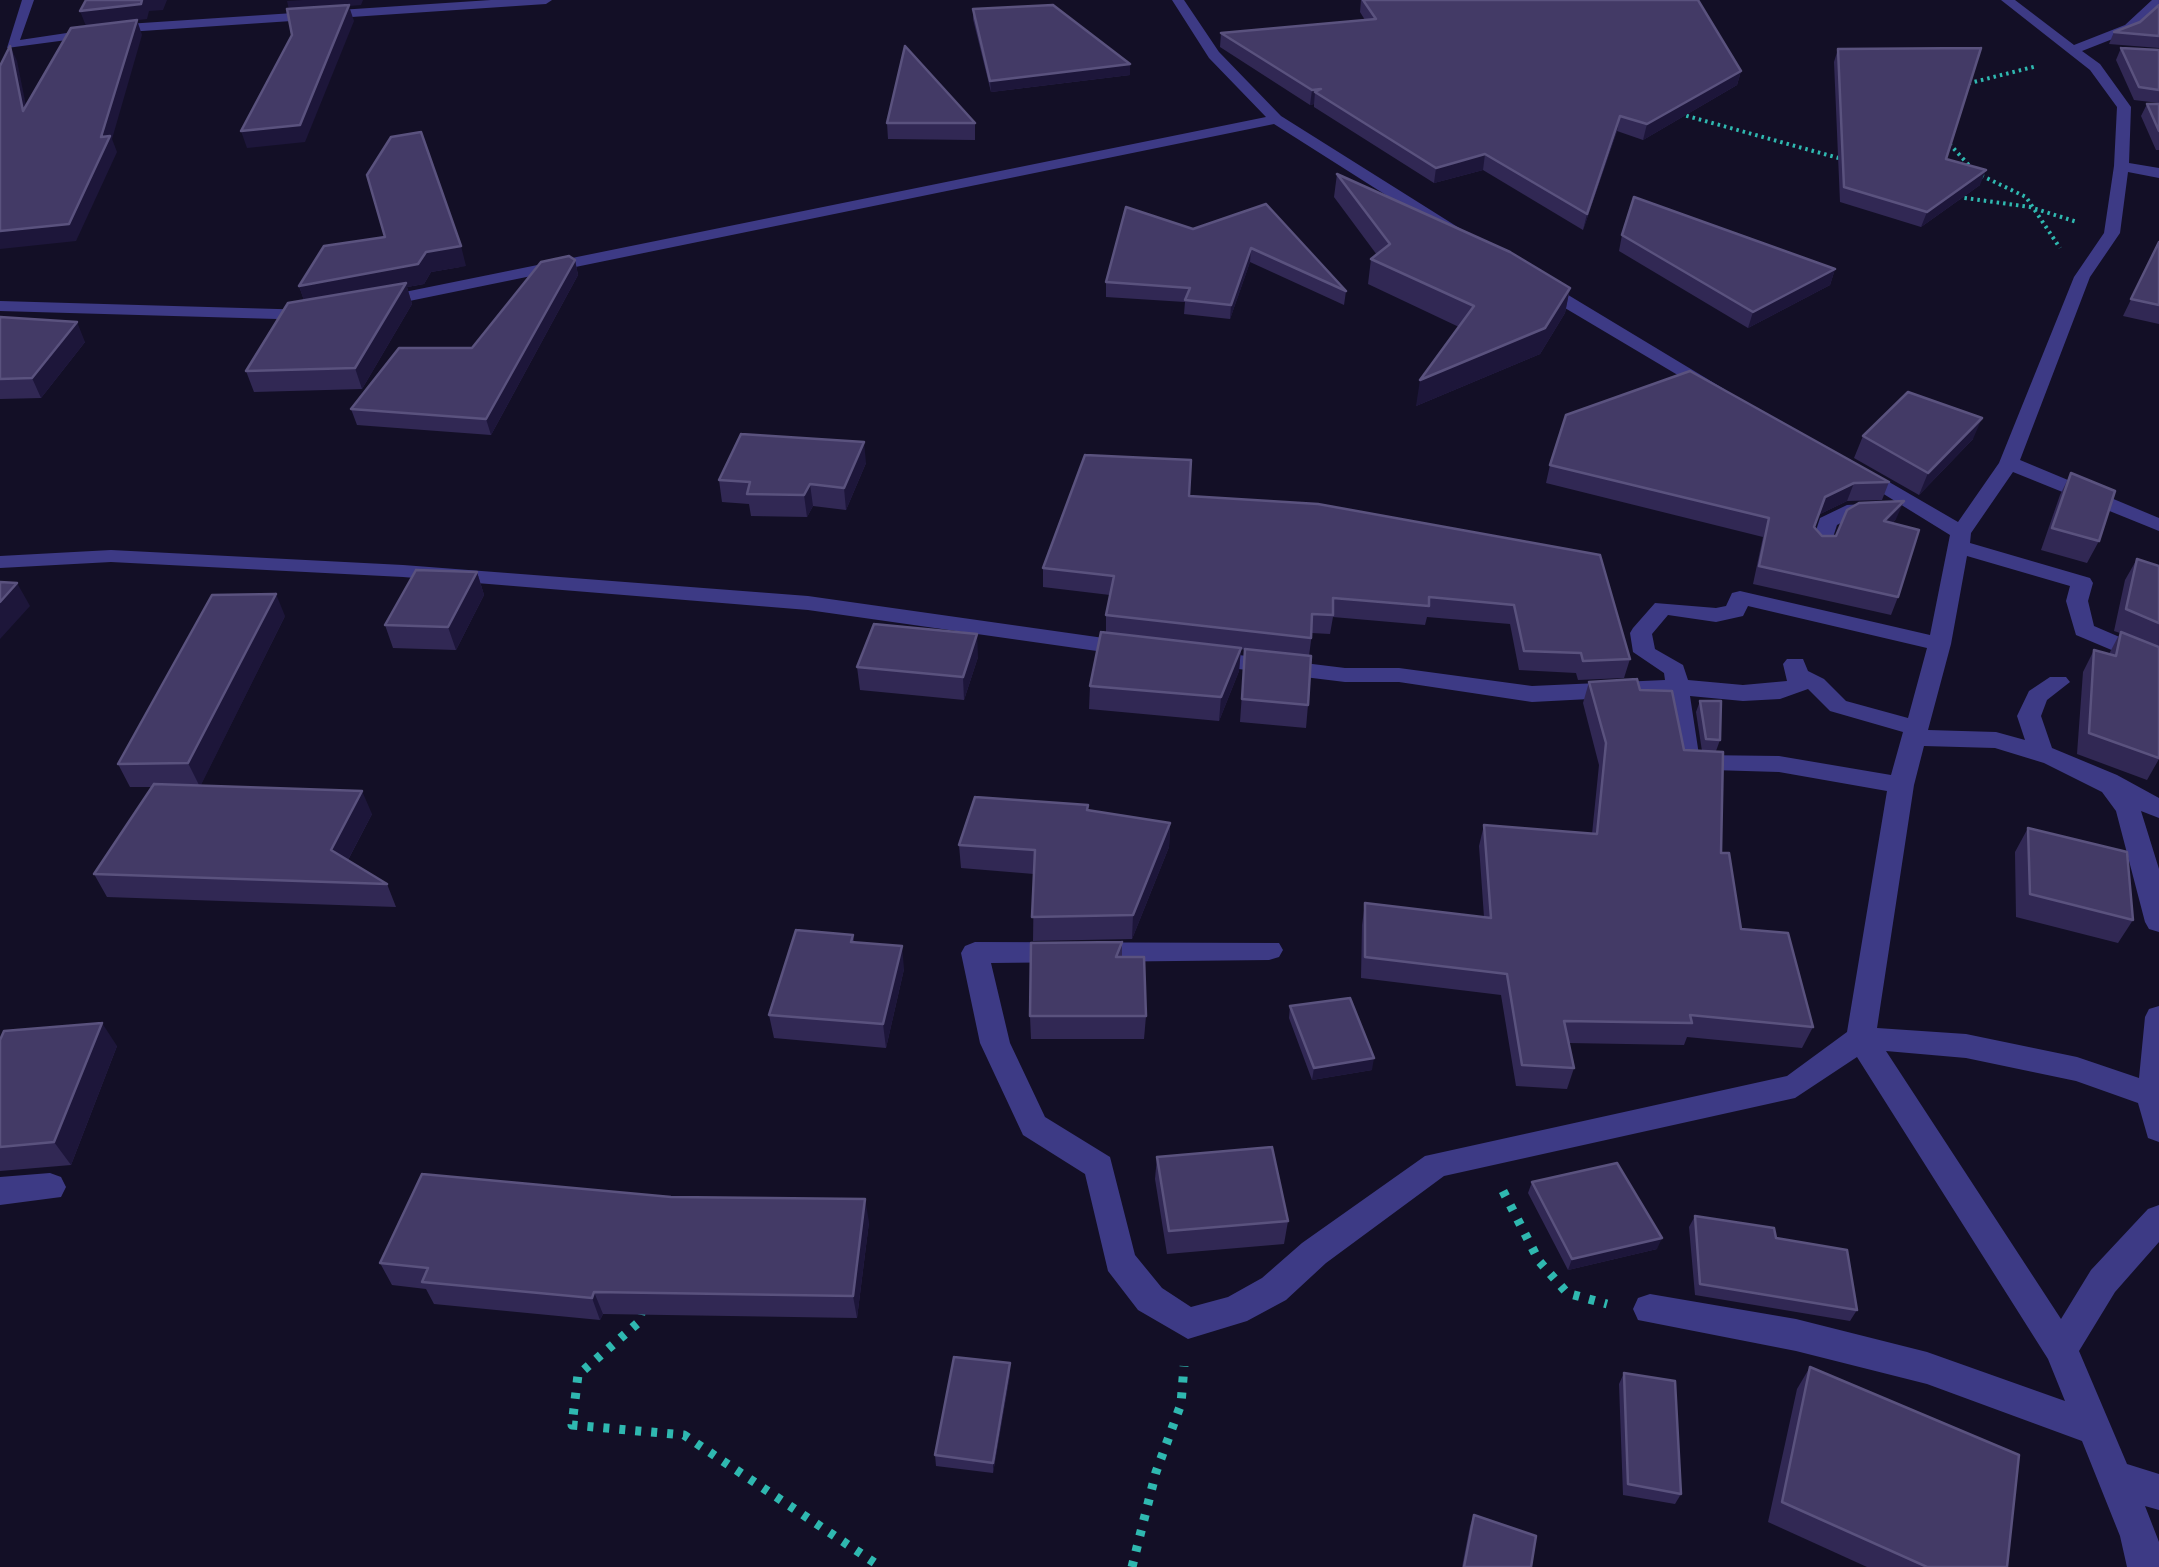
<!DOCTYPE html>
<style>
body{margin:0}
canvas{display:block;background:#130f26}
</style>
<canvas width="2159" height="1567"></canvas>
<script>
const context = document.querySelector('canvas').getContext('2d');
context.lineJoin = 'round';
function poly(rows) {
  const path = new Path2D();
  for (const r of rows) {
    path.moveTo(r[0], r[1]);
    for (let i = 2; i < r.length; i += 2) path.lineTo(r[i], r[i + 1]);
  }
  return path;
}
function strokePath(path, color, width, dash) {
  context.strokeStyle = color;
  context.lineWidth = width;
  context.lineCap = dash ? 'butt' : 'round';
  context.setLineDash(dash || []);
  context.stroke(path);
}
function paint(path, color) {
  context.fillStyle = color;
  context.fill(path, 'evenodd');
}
strokePath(poly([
 [1962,85,2037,66],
 [1680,114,1842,159],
 [1945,139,1976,173,2026,197,2060,248],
 [1958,197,2030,207,2077,222]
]), '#2fb8b0', 4, [2.5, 4]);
strokePath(poly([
 [1503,1191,1539,1261,1567,1293,1607,1304],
 [642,1309,639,1322,578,1375,572,1425,684,1435,881,1567],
 [1132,1567,1156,1472,1181,1404,1184,1366]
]), '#2fb8b0', 9, [6, 10]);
paint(poly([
 [22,0,34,0,20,40,127,24,491,0,552,0,546,4,127,32,7,48,22,0],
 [1172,0,1184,0,1219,52,1281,116,1464,231,1464,237,1452,237,1274,124,380,307,371,302,380,297,1266,117,1209,58,1172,0],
 [2001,0,2015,0,2074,45,2125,25,2152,0,2159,0,2159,7,2133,31,2082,51,2100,64,2131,107,2129,163,2159,168,2159,178,2128,172,2120,233,2090,277,2020,460,2159,518,2159,531,2013,472,1971,533,1970,543,2090,578,2093,583,2088,601,2094,626,2159,654,2159,670,2076,635,2066,601,2070,586,1967,556,1951,644,1928,730,1996,732,2025,740,2017,716,2029,691,2050,677,2066,677,2070,682,2047,700,2041,716,2052,748,2117,775,2159,798,2159,818,2141,811,2159,869,2159,932,2149,929,2145,922,2116,811,2102,792,2044,763,1995,748,1924,746,1914,785,1877,1028,1966,1034,2077,1057,2139,1078,2145,1017,2149,1009,2159,1006,2159,1142,2148,1138,2138,1103,2076,1081,1966,1058,1886,1051,2061,1319,2091,1270,2148,1209,2159,1205,2159,1242,2115,1292,2079,1351,2127,1464,2159,1474,2159,1510,2145,1506,2159,1542,2159,1567,2127,1567,2120,1536,2082,1441,1927,1384,1796,1351,1638,1320,1633,1309,1638,1298,1650,1294,1796,1319,1927,1352,2065,1401,2048,1359,1857,1057,1795,1098,1444,1176,1326,1263,1286,1300,1247,1321,1188,1339,1138,1310,1108,1271,1085,1174,1023,1135,980,1043,961,953,965,946,975,942,1279,943,1283,950,1279,957,1269,960,991,963,1010,1043,1045,1117,1110,1157,1135,1255,1162,1288,1191,1307,1228,1297,1262,1278,1302,1243,1425,1156,1787,1076,1847,1032,1887,791,1779,772,1679,769,1666,695,1532,702,1399,682,1345,682,1206,665,1195,658,1206,651,1345,668,1399,668,1532,686,1665,680,1664,673,1633,652,1630,633,1633,628,1655,603,1716,608,1726,606,1732,593,1740,591,1930,635,1950,535,1848,472,1858,466,1865,468,1958,522,1999,463,2074,277,2104,233,2114,166,2117,107,2090,70,2001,0],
 [1748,606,1927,648,1908,718,1846,701,1824,679,1808,671,1803,659,1787,659,1783,664,1787,681,1743,685,1688,680,1683,665,1655,649,1652,634,1668,615,1716,622,1743,616,1748,606],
 [1808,689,1830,711,1903,732,1891,775,1779,756,1699,755,1690,696,1743,701,1780,699,1808,689],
 [1533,281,1545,281,1724,389,1722,393,1708,393,1533,289,1533,281],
 [0,301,312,310,321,315,312,320,0,311,0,301],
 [1880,503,1890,509,1887,513,1852,517,1837,525,1829,550,1815,550,1811,546,1820,518,1847,505,1880,503],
 [111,550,403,565,808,596,1132,642,1143,649,1132,656,808,610,403,577,111,562,0,568,0,556,111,550],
 [50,1173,61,1177,66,1187,61,1197,0,1205,0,1177,50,1173]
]), '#3d3a85');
paint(poly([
 [1361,0,1698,0,1741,71,1737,85,1643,140,1617,131,1583,230,1483,170,1434,183,1314,107,1314,104,1310,105,1220,47,1221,33,1365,20,1360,12],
 [2159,5,2159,48,2109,44,2114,32,2140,22],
 [973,9,1130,75,991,92,973,19],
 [2121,48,2159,50,2159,103,2134,100,2116,60],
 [1838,49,1946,159,1980,185,1921,227,1840,202,1834,62],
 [2147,104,2159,104,2159,150,2156,150,2141,116],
 [887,123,975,123,975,140,888,139],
 [1337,174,1570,288,1565,313,1540,354,1416,406,1459,327,1368,284,1371,259,1377,255,1334,197],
 [1266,204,1346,291,1344,305,1250,262,1230,319,1184,314,1185,302,1106,297,1106,282,1193,229],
 [1622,235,1835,269,1830,285,1748,328,1619,251],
 [2159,242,2159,324,2123,316],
 [575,260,578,275,491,435,357,425,351,409,472,348],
 [466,266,431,272,424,284,407,287,412,304,362,389,254,392,246,371,304,300,299,286],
 [0,317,85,342,41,398,0,399],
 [1863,436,1973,439,1919,495,1854,458],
 [866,463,846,510,813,506,807,517,751,516,749,504,722,502,719,480],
 [1550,465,1889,482,1882,500,1847,501,1818,515,1814,527,1822,536,1836,536,1896,519,1892,523,1898,597,1891,615,1753,584,1763,537,1546,483],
 [2071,473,2099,541,2087,563,2041,550,2060,495],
 [1189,496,1318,504,1630,659,1624,678,1578,680,1576,673,1519,670,1510,624,1427,617,1425,625,1333,617,1330,634,1312,633,1309,656,1308,705,1306,728,1240,722,1245,650,1241,649,1239,671,1219,721,1089,709,1090,686,1106,633,1106,615,1110,595,1043,587,1043,568],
 [2137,559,2159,566,2159,759,2147,780,2077,754,2083,672,2094,650,2109,654,2120,633,2114,631,2125,580],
 [477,572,484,595,456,650,393,648,385,625],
 [285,616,200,786,372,814,348,860,387,884,396,907,107,897,94,874,152,787,130,787,118,764],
 [978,657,964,700,860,690,857,667],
 [1589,682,1640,690,1684,750,1702,751,1696,712,1700,701,1720,740,1716,751,1721,853,1741,929,1813,1027,1802,1048,1687,1037,1684,1045,1569,1043,1574,1068,1567,1089,1516,1086,1501,995,1361,978,1362,925,1365,903,1484,917,1479,846,1484,825,1592,834,1599,765,1583,703],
 [1088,810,1170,823,1169,847,1132,939,1033,941,1034,874,961,868,959,845],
 [2028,828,2133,920,2118,943,2016,917,2015,852],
 [853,935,854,942,904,969,886,1048,774,1038,769,1015],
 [1122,942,1122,957,1146,1016,1144,1039,1031,1039,1030,1016],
 [1290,1006,1372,1070,1312,1080,1289,1018],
 [0,1040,117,1046,71,1165,0,1171],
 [1157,1157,1288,1221,1284,1244,1167,1254,1155,1179],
 [1532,1182,1657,1249,1568,1270,1528,1193],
 [1695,1216,1857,1310,1850,1321,1695,1295,1689,1227],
 [869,1222,857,1318,603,1314,600,1320,434,1304,426,1289,392,1285,380,1263],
 [1810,1367,2007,1567,1867,1567,1768,1522,1797,1389],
 [1624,1373,1681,1494,1675,1504,1623,1495,1619,1384],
 [1010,1374,993,1473,936,1466,935,1455],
 [1474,1515,1531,1567,1462,1567,1470,1526]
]), '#312854');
paint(poly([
 [142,0,167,0,163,10,149,11,147,19,86,26,80,11],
 [303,0,363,0,361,5,349,6,354,21,305,142,247,148,241,131,300,125,289,10,287,1],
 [137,20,142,35,112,139,117,152,76,241,0,249,0,231,101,137],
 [10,46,17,61,30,126,23,111],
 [1130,64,1130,75,991,92,990,81],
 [1741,71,1737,85,1643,140,1647,124],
 [1321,89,1315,92,1314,104,1310,105,1312,90],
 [1620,116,1617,131,1583,230,1587,214],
 [1485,154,1483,170,1434,183,1436,168],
 [1986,170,1980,185,1921,227,1927,212],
 [461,246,466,266,431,272,424,284,407,287,412,304,362,389,355,368,306,306,299,286,426,252],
 [1251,248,1250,262,1230,319,1231,305],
 [575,260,578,275,491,435,486,419],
 [1835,269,1830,285,1748,328,1753,312],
 [1570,288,1565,313,1540,354,1416,406,1420,380],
 [77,322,85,342,41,398,32,378],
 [1982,418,1973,439,1919,495,1928,473],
 [864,442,866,463,846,510,844,488],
 [1854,483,1847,501,1818,515,1825,497],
 [810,484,813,506,807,517,804,495],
 [1904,501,1896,519,1877,539,1884,521],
 [477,572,484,595,456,650,448,627],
 [17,583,30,606,0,639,0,602],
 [276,594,285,616,200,787,188,763],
 [977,634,978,657,964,700,963,677],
 [1241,648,1239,671,1219,721,1221,697],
 [362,791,372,814,341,873,331,850],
 [1170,823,1169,847,1132,939,1133,915],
 [902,946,904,969,886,1048,883,1024],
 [102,1023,117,1046,71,1165,54,1142],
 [1374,1058,1372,1070,1312,1080,1314,1068],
 [865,1199,869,1222,857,1318,853,1296],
 [1662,1238,1657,1249,1568,1270,1572,1259],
 [594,1292,603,1314,600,1320,592,1298],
 [1010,1363,1010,1374,993,1473,993,1463]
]), '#1d163a');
const building = poly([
 [86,0,142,0,141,4,80,11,86,0],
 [1363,0,1698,0,1741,71,1647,124,1620,116,1587,214,1485,154,1436,168,1315,92,1321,89,1312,90,1221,33,1376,19,1363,0],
 [349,5,300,125,241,131,292,35,287,9,349,5],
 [1053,5,1130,64,990,81,973,9,1053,5],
 [2159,5,2159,36,2114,32,2140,22,2159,5],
 [137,20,101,137,110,136,69,224,0,231,0,66,10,46,23,111,71,28,137,20],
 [905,46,975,123,887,123,905,46],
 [1981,48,1946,159,1986,170,1927,212,1844,187,1838,49,1981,48],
 [2121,48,2159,50,2159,90,2139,87,2121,48],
 [2147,104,2159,104,2159,131,2147,104],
 [421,132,461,246,426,252,418,264,299,286,324,246,385,237,367,175,391,137,421,132],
 [1337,174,1510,252,1570,288,1545,328,1420,380,1474,306,1371,259,1390,244,1337,174],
 [1634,197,1835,269,1753,312,1622,235,1634,197],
 [1266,204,1346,291,1251,248,1231,305,1185,300,1190,288,1106,282,1126,207,1193,229,1266,204],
 [2159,242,2159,305,2131,299,2159,242],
 [569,256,575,260,486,419,351,409,399,348,472,348,541,262,569,256],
 [406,283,355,368,246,371,288,303,406,283],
 [0,317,77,322,32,378,0,379,0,317],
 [1690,371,1889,482,1854,483,1825,497,1814,527,1822,536,1836,536,1847,510,1859,503,1904,501,1884,521,1919,530,1898,597,1759,566,1769,518,1550,465,1566,415,1690,371],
 [1908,392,1982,418,1928,473,1863,436,1908,392],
 [741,434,864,442,844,488,810,484,804,495,747,494,750,482,719,480,741,434],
 [1085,455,1191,460,1189,496,1318,504,1600,555,1630,659,1583,661,1581,653,1524,651,1514,605,1429,597,1429,606,1333,598,1333,615,1312,614,1311,638,1106,615,1114,576,1043,568,1085,455],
 [2071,473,2115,491,2099,541,2052,528,2071,473],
 [2137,559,2159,566,2159,623,2126,609,2137,559],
 [416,570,477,572,448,627,385,625,416,570],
 [0,582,17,583,0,602,0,582],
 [276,594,188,763,118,764,212,595,276,594],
 [874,624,977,634,963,677,857,667,874,624],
 [1101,632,1241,648,1221,697,1090,686,1101,632],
 [2121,632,2159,647,2159,758,2089,733,2094,650,2116,656,2121,632],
 [1245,649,1311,656,1308,705,1242,699,1245,649],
 [1637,679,1640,690,1672,691,1684,750,1723,752,1721,853,1729,853,1741,929,1788,933,1813,1027,1690,1015,1692,1023,1564,1021,1574,1068,1522,1065,1507,974,1365,957,1365,903,1491,918,1484,825,1597,834,1606,743,1589,682,1637,679],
 [1700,701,1721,701,1720,740,1706,739,1700,701],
 [154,784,362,791,331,850,387,884,94,874,154,784],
 [975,797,1088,805,1087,810,1170,823,1133,915,1032,917,1035,850,959,845,975,797],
 [2028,828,2127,852,2133,920,2030,894,2028,828],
 [796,930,853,935,851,942,902,946,883,1024,769,1015,796,930],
 [1122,942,1116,957,1144,957,1146,1016,1030,1016,1031,943,1122,942],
 [1350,998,1374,1058,1314,1068,1290,1006,1350,998],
 [102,1023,54,1142,0,1147,0,1040,4,1031,102,1023],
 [1272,1147,1288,1221,1169,1231,1157,1157,1272,1147],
 [1617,1163,1662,1238,1572,1259,1532,1182,1617,1163],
 [422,1174,671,1197,865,1199,853,1296,594,1292,592,1298,422,1282,428,1268,380,1263,422,1174],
 [1695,1216,1774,1228,1776,1238,1847,1250,1857,1310,1700,1284,1695,1216],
 [954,1357,1010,1363,993,1463,935,1455,954,1357],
 [1810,1367,2019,1455,2007,1567,1927,1567,1782,1502,1810,1367],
 [1624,1373,1675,1381,1681,1494,1628,1484,1624,1373],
 [1474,1515,1536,1536,1531,1567,1464,1567,1474,1515]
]);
paint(building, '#433a66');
strokePath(building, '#5a527e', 2.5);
</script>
